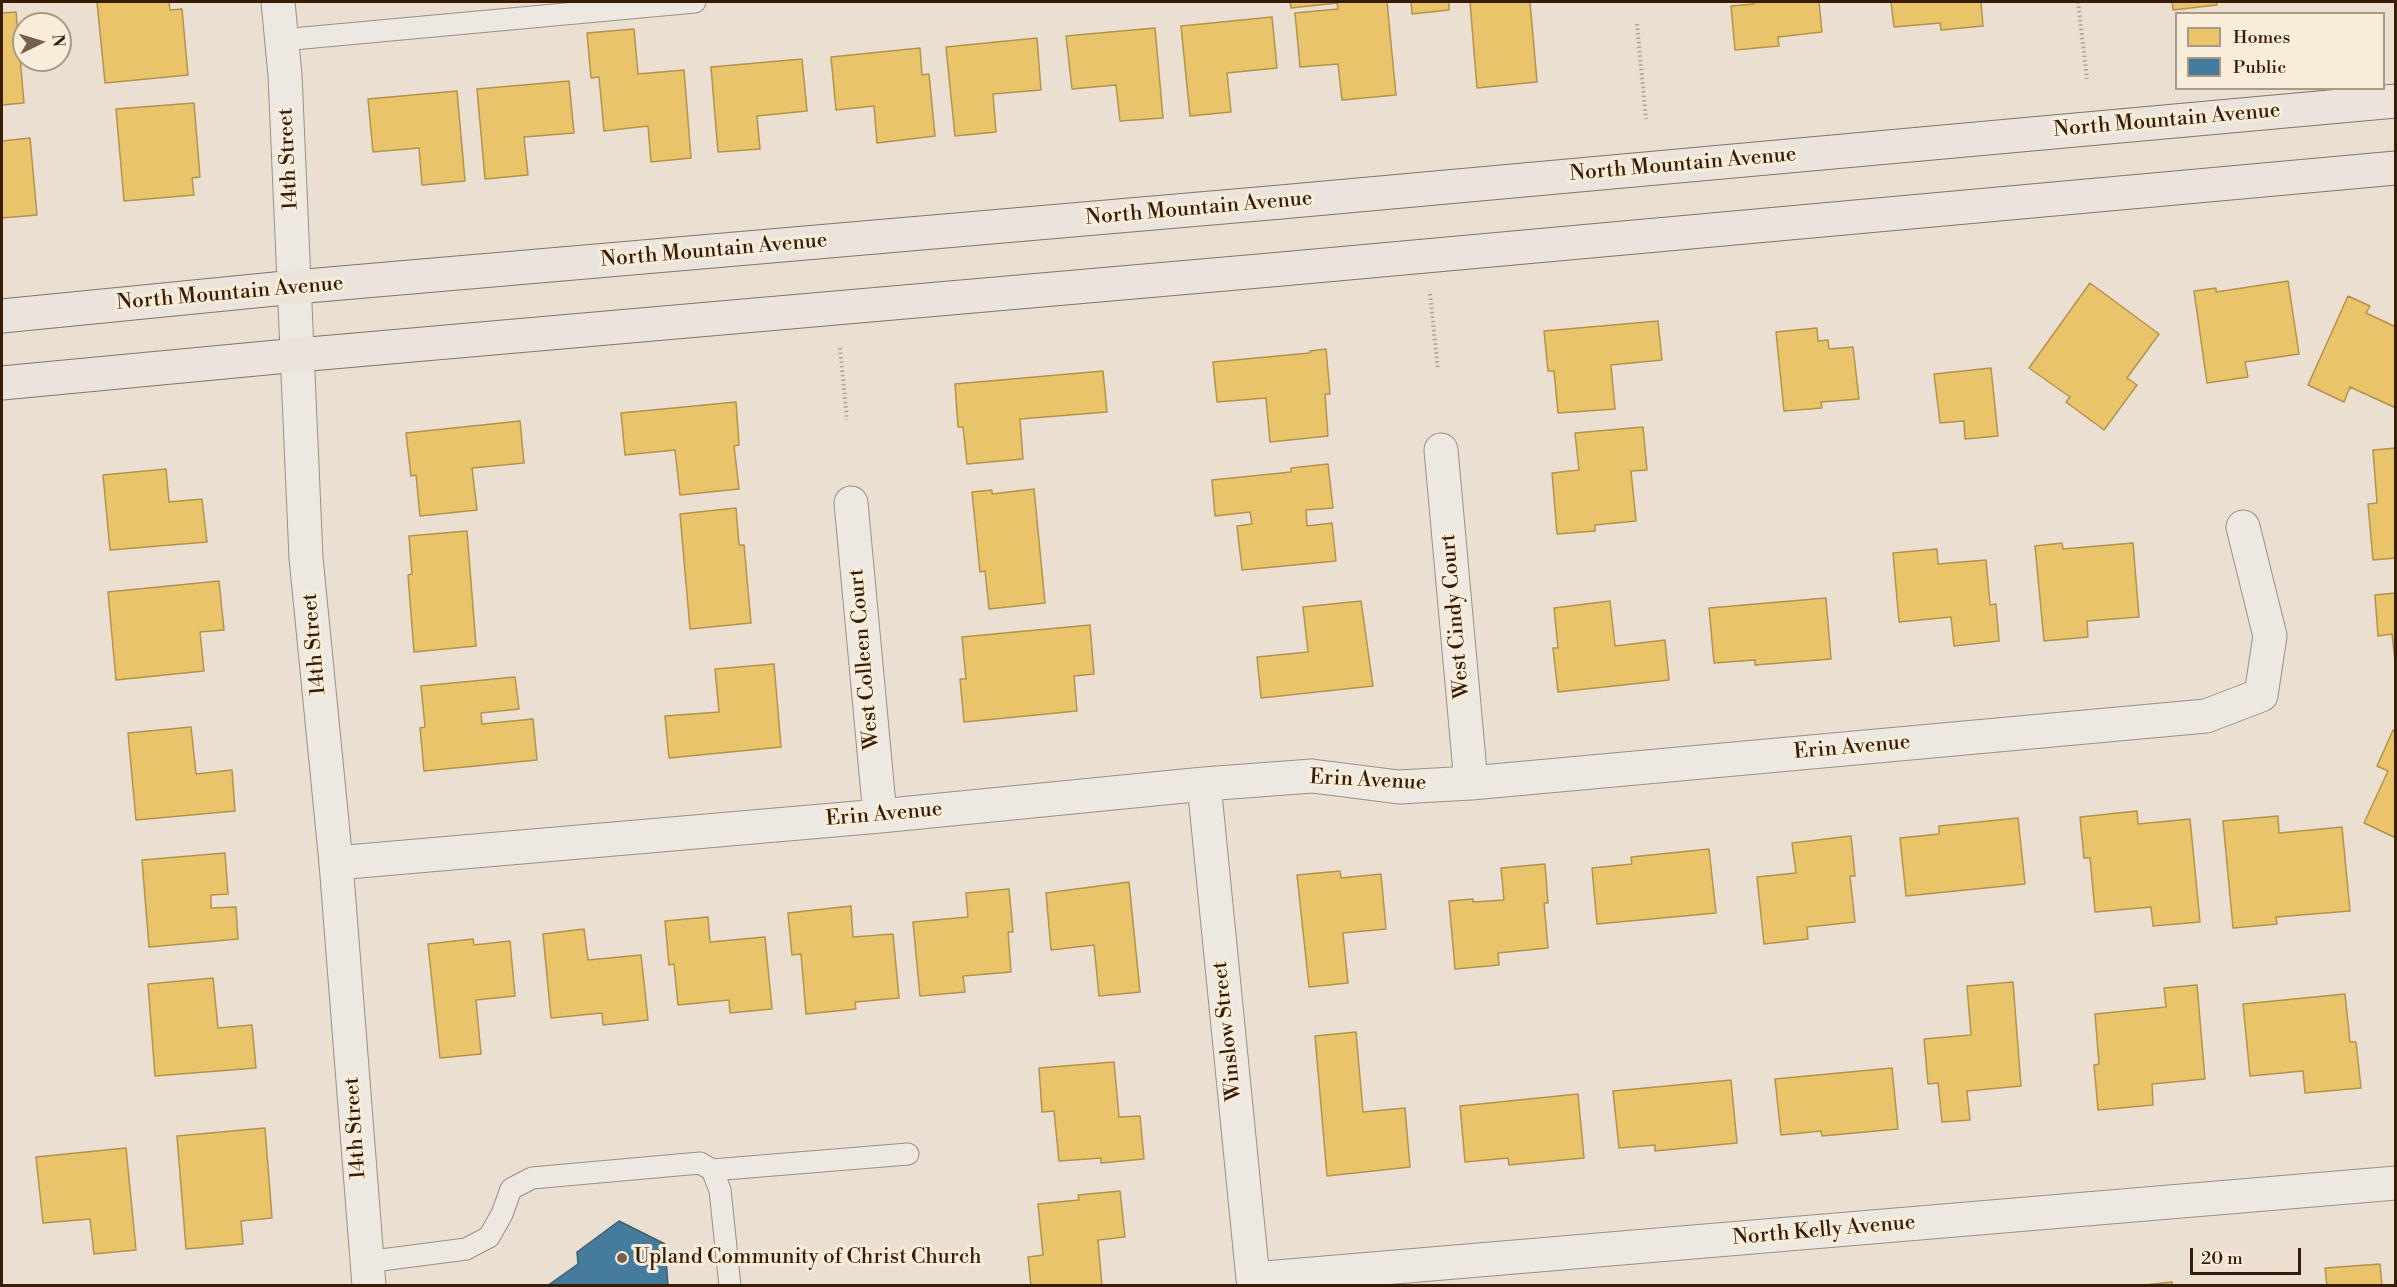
<!DOCTYPE html>
<style>
body{margin:0}
#map{position:relative;width:2397px;height:1287px;overflow:hidden;background:#eadfd0;font-family:"Libre Bodoni",serif}
canvas{display:block}
.frame{position:absolute;inset:0;border:3px solid #391c04;pointer-events:none}
.legend{position:absolute;left:2175px;top:12px;width:210px;height:78px;box-sizing:border-box;background:#f8ecda;border:2px solid #ac9984;margin:0;padding:8px 10px;list-style:none;font-size:18px;color:#391c04}
.legend li{display:flex;align-items:center;gap:12px;height:30px}
.legend b{width:30px;border:2px solid #ac9984}
.north{position:absolute;left:12px;top:12px;width:60px;height:60px;box-sizing:border-box;background:#f8ecda;border:2px solid #ac9984;border-radius:50%;rotate:85deg;font-size:16px;font-weight:700;line-height:24px;text-align:center;color:#391c04}
.north::after{content:'';display:block;margin:auto;width:21px;height:27px;background:#77604b;clip-path:polygon(50% 0,100% 100%,50% 72%,0 100%)}
.scale{position:absolute;left:2190px;top:1248px;width:111px;height:27px;box-sizing:border-box;border:3px solid #391c04;border-top:0;padding-left:8px;font-size:18px;line-height:21px;white-space:nowrap;color:#391c04;-webkit-text-stroke:4px #f8ecda;paint-order:stroke}
</style>
<div id="map">
<canvas width="2397" height="1287"></canvas>
<div class="frame"></div>
<ul class="legend">
<li><b style="height:16px;background:#e9c46a"></b>Homes</li>
<li><b style="height:16px;background:#457b9d"></b>Public</li>
</ul>
<div class="north">N</div>
<div class="scale">20 m</div>
</div>
<script>
const context = document.querySelector('canvas').getContext('2d');
context.lineJoin = 'round';
function paint(path, color) {
  context.fillStyle = color;
  context.fill(path, 'evenodd');
}
function poly(rows) {
  const path = new Path2D();
  for (const r of rows) {
    path.moveTo(r[0], r[1]);
    for (let i = 2; i < r.length; i += 2) path.lineTo(r[i], r[i + 1]);
  }
  return path;
}
function strokePath(path, color, width, dash) {
  context.strokeStyle = color;
  context.lineWidth = width;
  context.lineCap = dash ? 'butt' : 'round';
  context.setLineDash(dash || []);
  context.stroke(path);
}
function write(font, color, halo, rows, align = 'center') {
  context.font = font + ' "Libre Bodoni",serif';
  context.lineWidth = 6;
  context.setLineDash([]);
  context.textBaseline = 'middle';
  context.strokeStyle = halo;
  context.fillStyle = color;
  for (const [text, x, y, turn = 0] of rows) {
    context.save();
    context.translate(x, y);
    context.rotate((+turn || 0) * Math.PI / 180);
    context.textAlign = isNaN(turn) ? turn : align;
    if (halo) context.strokeText(text, 0, 0);
    context.fillText(text, 0, 0);
    context.restore();
  }
}
const homes = poly([
 [97,2,169,2,170,10,182,9,188,75,105,83,97,2],
 [1290,2,1387,2,1396,95,1342,100,1338,64,1300,67,1295,13,1338,9,1337,3,1291,8,1290,2],
 [1411,2,1449,2,1449,10,1412,14,1411,2],
 [1470,2,1530,2,1537,82,1477,88,1470,2],
 [1754,2,1819,2,1822,32,1778,37,1779,46,1735,50,1731,6,1754,4,1754,2],
 [1891,2,1981,2,1983,26,1941,30,1940,23,1894,27,1891,2],
 [2172,2,2216,2,2217,5,2173,10,2172,2],
 [16,12,24,103,2,105,2,13,16,12],
 [1272,17,1277,68,1227,73,1231,112,1190,116,1181,26,1272,17],
 [1155,28,1163,118,1120,121,1116,85,1072,89,1066,36,1155,28],
 [634,29,638,74,684,70,691,158,651,162,648,126,604,131,599,77,591,78,587,33,634,29],
 [1037,38,1041,90,993,94,996,132,955,136,946,47,1037,38],
 [920,48,922,75,929,74,935,136,877,143,874,106,836,110,831,57,920,48],
 [802,59,807,111,757,116,760,149,718,152,711,67,802,59],
 [569,81,574,133,524,137,528,175,485,179,477,89,569,81],
 [457,91,465,181,422,185,419,148,373,152,368,99,457,91],
 [194,103,200,177,192,178,194,195,124,201,116,109,194,103],
 [30,138,37,215,2,218,2,141,30,138],
 [2288,281,2299,354,2245,362,2248,377,2207,383,2194,291,2216,288,2216,292,2288,281],
 [2090,283,2159,334,2127,378,2137,385,2104,430,2066,402,2070,397,2029,368,2090,283],
 [2348,296,2370,306,2366,313,2396,327,2396,408,2350,387,2344,402,2308,385,2348,296],
 [1658,321,1662,360,1611,365,1615,409,1558,413,1554,371,1548,371,1544,331,1658,321],
 [1817,328,1818,341,1828,340,1829,349,1853,347,1859,399,1821,402,1822,408,1784,411,1776,332,1817,328],
 [1326,349,1330,394,1325,394,1328,436,1270,442,1266,398,1217,402,1213,362,1310,353,1310,351,1326,349],
 [1991,368,1998,436,1965,439,1964,421,1940,423,1934,374,1991,368],
 [1103,371,1107,412,1020,419,1023,459,967,464,963,427,958,427,955,384,1103,371],
 [736,402,739,445,734,446,739,489,680,495,675,450,625,455,621,413,736,402],
 [520,421,524,463,472,468,477,510,420,516,416,475,411,476,406,433,520,421],
 [1643,427,1647,470,1631,471,1636,521,1595,525,1595,531,1557,534,1552,473,1579,470,1575,433,1643,427],
 [2396,448,2396,558,2373,560,2368,504,2377,503,2373,450,2396,448],
 [1328,464,1333,508,1306,510,1307,526,1332,523,1336,561,1242,570,1237,526,1252,524,1250,512,1215,516,1212,480,1291,472,1291,468,1328,464],
 [166,469,169,502,202,499,207,542,110,550,103,475,166,469],
 [1034,489,1045,603,989,609,985,571,980,572,972,492,992,490,992,494,1034,489],
 [736,508,739,545,744,545,751,623,690,629,680,514,736,508],
 [467,531,476,646,414,652,408,575,412,574,409,536,467,531],
 [2062,543,2063,549,2133,543,2139,617,2087,621,2088,637,2044,641,2035,546,2062,543],
 [1937,549,1938,564,1986,560,1990,605,1996,604,1999,641,1954,646,1951,617,1899,622,1893,553,1937,549],
 [219,581,224,630,200,632,204,671,116,680,108,592,219,581],
 [2396,593,2396,669,2392,634,2378,636,2375,595,2396,593],
 [1826,598,1831,659,1755,665,1755,660,1714,663,1709,608,1826,598],
 [1361,601,1373,686,1261,698,1257,657,1308,652,1303,607,1361,601],
 [1610,601,1615,646,1665,640,1669,680,1558,692,1553,648,1558,648,1554,608,1610,601],
 [1090,625,1094,674,1074,676,1077,711,964,722,960,679,966,679,962,637,1090,625],
 [774,664,781,747,669,758,665,716,719,712,715,669,774,664],
 [515,677,519,709,481,713,482,724,533,719,537,760,424,771,420,728,425,727,421,686,515,677],
 [191,727,196,774,232,770,235,811,136,820,128,733,191,727],
 [2393,730,2396,732,2396,838,2364,823,2388,771,2377,766,2393,730],
 [2137,811,2138,824,2190,819,2200,922,2153,926,2151,907,2095,912,2090,858,2084,858,2080,817,2137,811],
 [2278,816,2279,833,2342,827,2350,911,2276,917,2277,924,2233,928,2223,821,2278,816],
 [2018,818,2025,884,1906,896,1900,838,1939,834,1939,826,2018,818],
 [1851,836,1855,876,1850,876,1855,922,1807,927,1808,939,1764,944,1757,877,1796,873,1792,843,1851,836],
 [1709,849,1716,913,1597,924,1592,868,1632,864,1631,857,1709,849],
 [225,853,228,894,211,895,211,908,236,907,238,939,149,947,142,860,225,853],
 [1545,864,1548,903,1544,903,1548,948,1498,953,1499,965,1455,969,1449,901,1473,899,1473,902,1504,900,1501,868,1545,864],
 [1340,871,1341,878,1381,874,1386,929,1343,933,1348,983,1309,987,1297,875,1340,871],
 [1129,882,1140,992,1099,996,1094,945,1051,950,1046,893,1129,882],
 [1009,889,1013,932,1008,932,1011,972,963,976,965,992,920,996,913,922,968,917,966,893,1009,889],
 [851,906,853,937,893,934,899,998,855,1002,856,1009,806,1014,801,954,792,955,788,913,851,906],
 [708,917,710,942,765,937,772,1009,730,1013,729,1000,678,1005,674,964,669,965,665,921,708,917],
 [584,929,588,960,641,955,648,1020,603,1025,602,1013,551,1018,543,934,584,929],
 [473,939,474,945,510,941,515,996,476,1000,481,1054,440,1058,428,944,473,939],
 [213,978,218,1028,252,1025,256,1068,155,1076,148,984,213,978],
 [2013,982,2021,1086,1967,1091,1970,1120,1942,1122,1938,1083,1928,1084,1924,1039,1971,1035,1967,986,2013,982],
 [2197,985,2205,1079,2152,1084,2153,1105,2098,1110,2094,1065,2099,1064,2095,1014,2166,1007,2164,988,2197,985],
 [2345,994,2350,1042,2356,1042,2361,1088,2305,1093,2303,1071,2250,1076,2243,1004,2345,994],
 [1356,1032,1363,1112,1405,1108,1410,1167,1327,1176,1315,1036,1356,1032],
 [1114,1062,1119,1117,1140,1116,1144,1159,1101,1163,1101,1158,1059,1161,1054,1111,1042,1112,1039,1068,1114,1062],
 [1892,1068,1898,1129,1822,1136,1821,1131,1781,1135,1775,1079,1892,1068],
 [1731,1080,1737,1143,1655,1151,1655,1145,1619,1148,1613,1091,1731,1080],
 [1578,1094,1584,1158,1509,1165,1508,1158,1465,1162,1460,1106,1578,1094],
 [265,1128,272,1218,241,1221,243,1244,186,1249,177,1136,265,1128],
 [126,1148,136,1250,94,1254,90,1219,43,1223,36,1157,126,1148],
 [1120,1191,1125,1237,1098,1240,1102,1286,1031,1286,1028,1257,1043,1255,1038,1204,1079,1200,1078,1195,1120,1191],
 [2380,1264,2382,1286,2327,1286,2325,1268,2380,1264],
 [2172,1282,2172,1286,2135,1286,2172,1282]
]);
paint(homes, '#e9c46a');
strokePath(homes, '#b4924b', 1.5);
const public = poly([
 [619,1221,665,1244,668,1286,547,1286,578,1264,577,1252,619,1221]
]);
paint(public, '#457b9d');
strokePath(public, '#415e6f', 1.5);
const service = poly([
 [282,40,695,2],
 [712,1170,908,1154],
 [366,1262,466,1249,489,1237,502,1214,511,1189,532,1178,700,1163,712,1170,720,1190,730,1286]
]);
const minor = poly([
 [1441,450,1471,783],
 [851,503,880,816],
 [1204,784,1253,1279,2396,1183],
 [336,863,880,816,1204,784,1312,776,1399,787,1471,783,2206,716,2261,695,2270,636,2243,527]
]);
const tertiary = poly([
 [278,2,285,75,306,558,336,863,369,1286]
]);
const primary = poly([
 [2,316,295,287,1281,202,2396,101],
 [2,383,298,355,1282,269,2396,168]
]);
strokePath(service, '#998f84', 23);
strokePath(minor, '#998f84', 35);
strokePath(tertiary, '#998f84', 35);
strokePath(primary, '#7f7569', 35);
strokePath(poly([
 [2078,2,2087,79],
 [1637,24,1646,119],
 [1430,294,1438,370],
 [840,348,847,420]
]), '#aaa39a', 4, [1.5, 3]);
strokePath(service, '#ede8e1', 21);
strokePath(minor, '#ede8e1', 33);
strokePath(tertiary, '#ede8e1', 33);
strokePath(primary, '#eae4dc', 33);
for (const [x, y, r, color] of [
 [622,1258,6,"#77604b"]
]) {
  const dot = new Path2D();
  dot.arc(x, y, r, 0, 2 * Math.PI);
  context.fillStyle = color;
  context.fill(dot);
  strokePath(dot, '#f8ecda', 2);
}
write('21px', '#391c04', '#f8ecda', [
 ["North Mountain Avenue",2167,121,-5],
 ["14th Street",289,159,-93],
 ["North Mountain Avenue",1683,165,-5],
 ["North Mountain Avenue",1199,209,-5],
 ["North Mountain Avenue",714,251,-5],
 ["North Mountain Avenue",230,294,-5],
 ["West Cindy Court",1456,616,-95],
 ["14th Street",315,644,-95],
 ["West Colleen Court",865,659,-95],
 ["Erin Avenue",1852,748,-5],
 ["Erin Avenue",1368,781,3],
 ["Erin Avenue",884,815,-5],
 ["Winslow Street",1228,1031,-96],
 ["14th Street",356,1128,-94],
 ["North Kelly Avenue",1824,1231,-5]
]);
write('21px', '#391c04', '#f8ecda', [
 ["Upland Community of Christ Church",634,1258]
], 'left');
</script>
